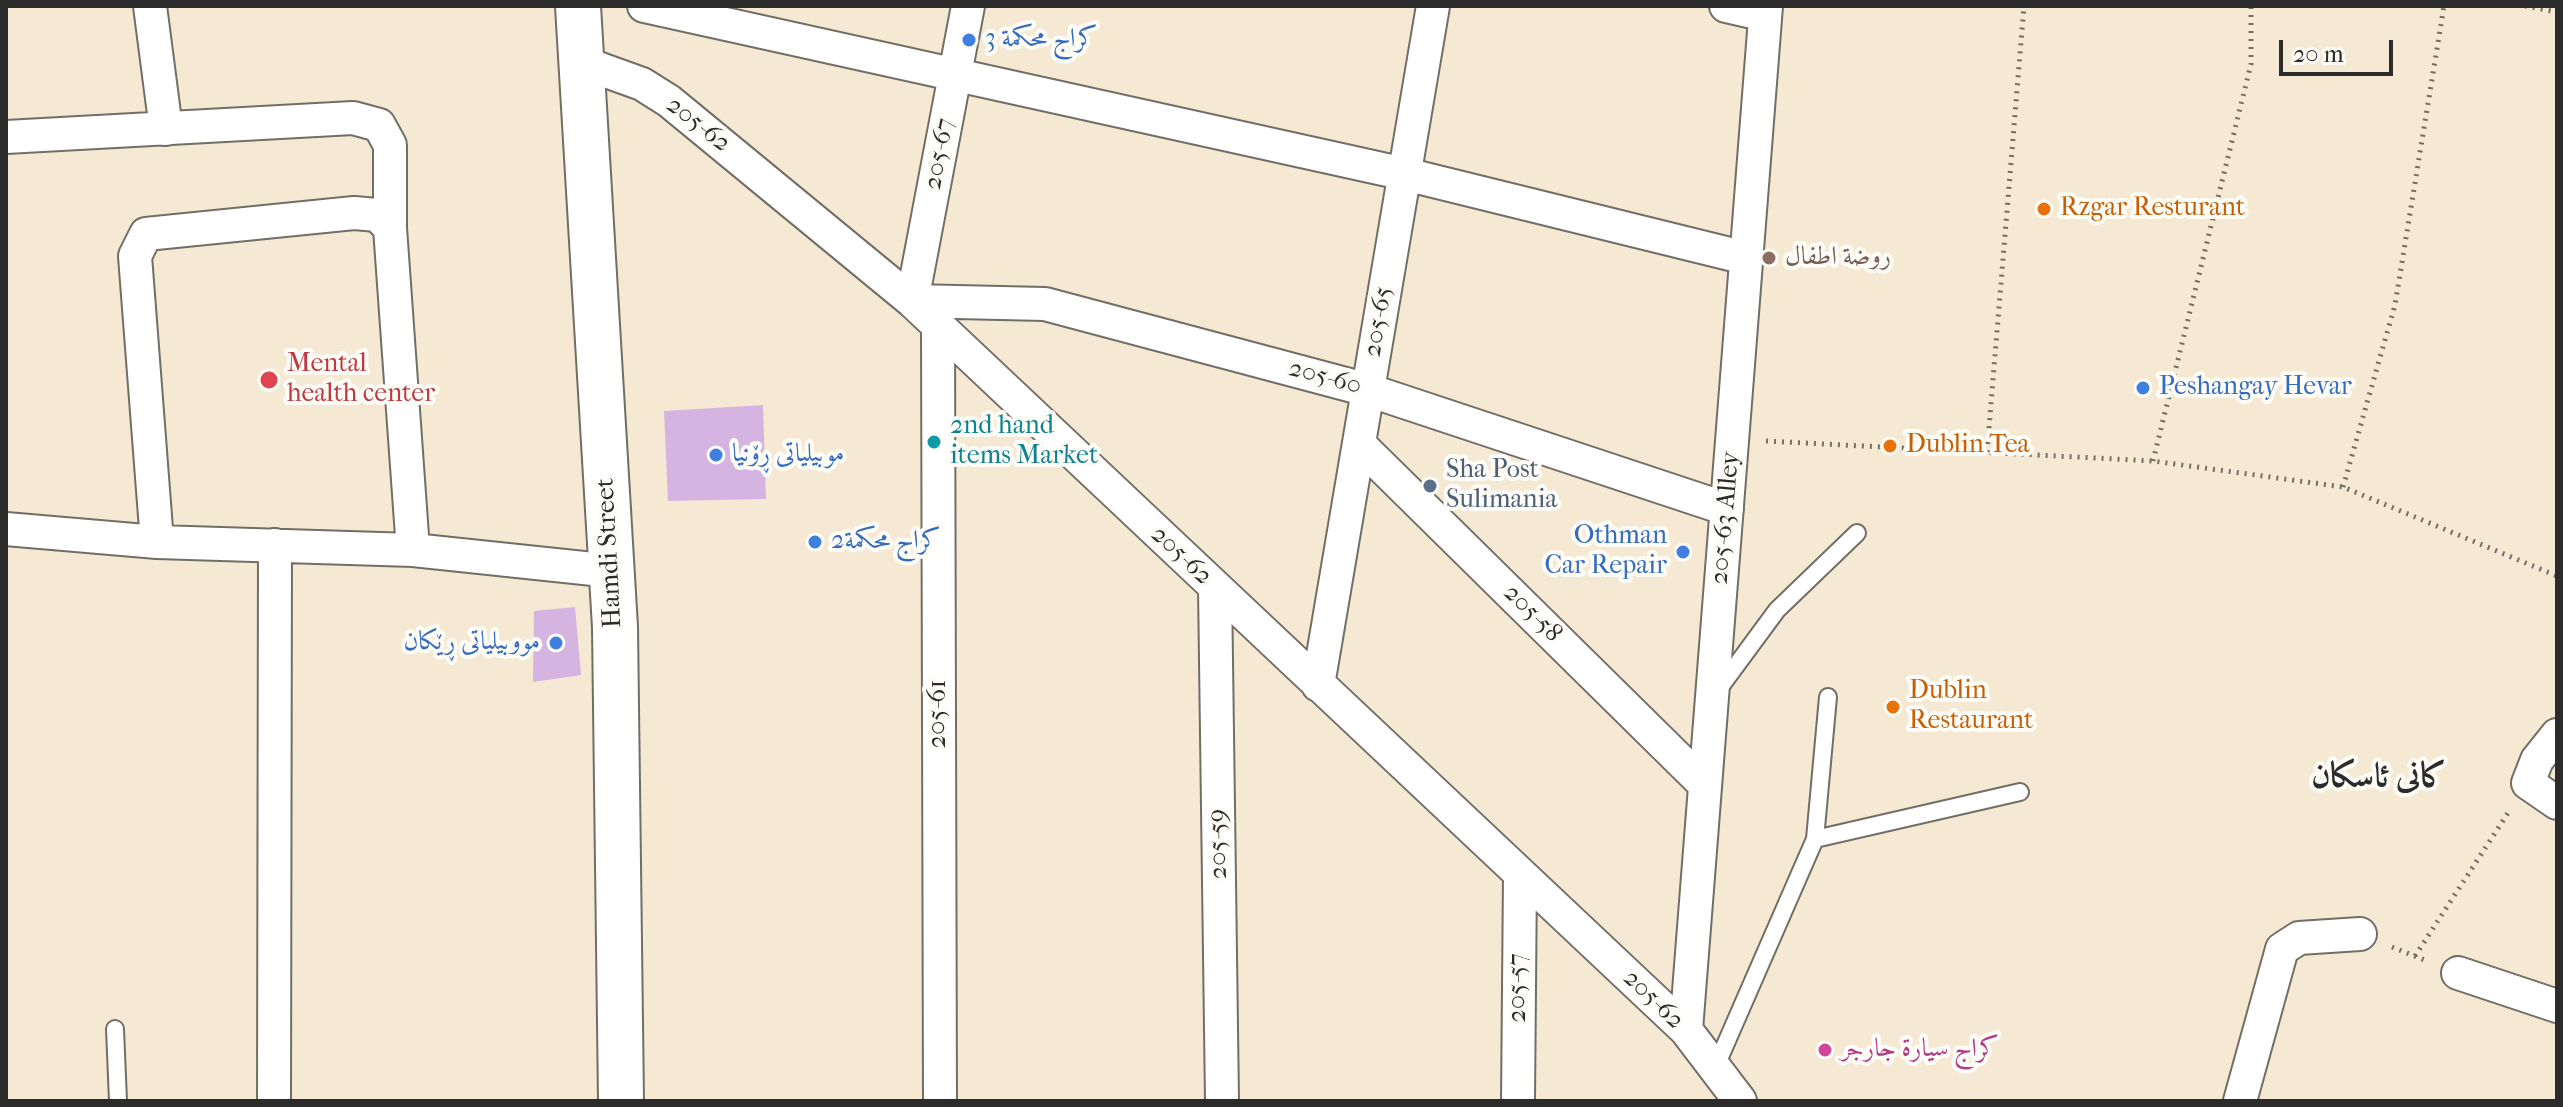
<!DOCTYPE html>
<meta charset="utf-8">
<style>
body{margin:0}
#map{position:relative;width:2563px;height:1107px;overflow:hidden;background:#f6e9d4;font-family:"IM FELL French Canon",serif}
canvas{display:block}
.frame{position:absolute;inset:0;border:8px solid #2b2b2b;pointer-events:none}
.scale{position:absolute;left:2279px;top:40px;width:114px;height:36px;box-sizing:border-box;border:4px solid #2b2b2b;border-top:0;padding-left:10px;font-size:24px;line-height:28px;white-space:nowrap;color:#2b2b2b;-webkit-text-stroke:6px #fdfcf7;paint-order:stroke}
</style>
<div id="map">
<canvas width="2563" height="1107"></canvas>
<div class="frame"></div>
<div class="scale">20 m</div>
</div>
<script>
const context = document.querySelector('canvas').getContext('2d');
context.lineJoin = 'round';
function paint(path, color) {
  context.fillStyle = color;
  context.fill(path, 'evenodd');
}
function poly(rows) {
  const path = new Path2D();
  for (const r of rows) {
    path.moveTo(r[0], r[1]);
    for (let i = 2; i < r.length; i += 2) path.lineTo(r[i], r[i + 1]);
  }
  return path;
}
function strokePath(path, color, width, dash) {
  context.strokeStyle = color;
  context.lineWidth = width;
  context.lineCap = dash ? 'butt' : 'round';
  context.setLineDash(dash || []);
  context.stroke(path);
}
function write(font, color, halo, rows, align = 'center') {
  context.font = font + ' "IM FELL French Canon",Amiri,serif';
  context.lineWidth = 8;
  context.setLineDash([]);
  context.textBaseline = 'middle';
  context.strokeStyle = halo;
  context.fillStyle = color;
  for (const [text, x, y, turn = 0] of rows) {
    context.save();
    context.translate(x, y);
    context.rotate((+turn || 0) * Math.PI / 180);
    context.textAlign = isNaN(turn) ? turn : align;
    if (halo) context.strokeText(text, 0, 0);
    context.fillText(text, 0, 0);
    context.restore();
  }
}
paint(poly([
 [763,405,766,499,668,501,664,411],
 [575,607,581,675,533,682,534,611]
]), '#d6b4e2');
const service = poly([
 [1718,690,1777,610,1857,533],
 [1815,839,2020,792],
 [115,1029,118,1101],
 [1716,1066,1815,839,1828,697]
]);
const minor = poly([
 [150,6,166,129],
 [644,6,1405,174,1746,258],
 [968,6,912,301,1045,304,1368,390,1727,509],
 [1726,6,1765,15],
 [581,62,642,84,669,101,912,301,1686,1030,1740,1101],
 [6,137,353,118,379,125,390,145,390,228],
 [938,328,940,1101],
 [1359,444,1705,785],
 [6,529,157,542,413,550,612,571],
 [157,542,135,256,146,234,354,213,377,215,390,228,413,550],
 [1215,587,1222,1101],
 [1318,685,1433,6],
 [2557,735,2537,760,2528,783,2557,803],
 [2458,973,2557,1006],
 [1686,1030,1766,6],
 [274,1101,275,545],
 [1518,1101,1520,875],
 [2240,1101,2282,949,2299,938,2360,934]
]);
const primary = poly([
 [578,6,615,627,621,1101]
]);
strokePath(service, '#726e66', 20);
strokePath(minor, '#726e66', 36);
strokePath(primary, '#726e66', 48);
strokePath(poly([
 [2525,6,2557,12],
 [1766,441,2153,461,2343,487,2557,576],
 [1987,452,2024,6],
 [2153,461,2251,64,2251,6],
 [2343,487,2395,305,2444,6],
 [2392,947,2427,961],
 [2415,956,2508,813]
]), '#726e66', 5, [2, 6]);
strokePath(service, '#fff', 16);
strokePath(minor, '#fff', 32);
strokePath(primary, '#fff', 44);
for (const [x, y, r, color] of [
 [969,40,8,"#3f7fe0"],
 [2044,209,8,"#e8710a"],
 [1769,258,8,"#8d6e63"],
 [269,380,10,"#e0444e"],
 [2143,388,8,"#3f7fe0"],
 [934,442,8,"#0f9aa8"],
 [1890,446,8,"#e8710a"],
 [716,455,8,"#3f7fe0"],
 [1430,486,8,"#5c6f8a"],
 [815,542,8,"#3f7fe0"],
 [1683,552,8,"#3f7fe0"],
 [556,643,8,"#3f7fe0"],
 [1893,707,8,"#e8710a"],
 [1825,1050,8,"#d1479c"]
]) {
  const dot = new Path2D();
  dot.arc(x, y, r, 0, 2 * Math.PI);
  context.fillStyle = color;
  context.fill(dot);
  strokePath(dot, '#fdfcf7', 3);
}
write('26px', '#366cbe', '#fdfcf7', [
 ["كراج محكمة 3",985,40],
 ["Peshangay Hevar",2159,388],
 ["موبیلیاتی ڕۆنیا",732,455],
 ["Othman",1667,537,"right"],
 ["Car Repair",1667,567,"right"],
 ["كراج محكمة2",831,542],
 ["مووبیلیاتی ڕێکان",540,643,"right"]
], 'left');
write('26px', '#2b2b2b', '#fdfcf7', [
 ["205-62",698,125,38],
 ["205-67",940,154,-79],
 ["205-65",1379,322,-80],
 ["205-60",1325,378,15],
 ["205-63 Alley",1726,518,-85],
 ["Hamdi Street",610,553,-93],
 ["205-62",1181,556,43],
 ["205-58",1532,614,45],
 ["205-61",939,714,-90],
 ["205-59",1219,844,-91],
 ["205-57",1519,988,-90],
 ["205-62",1653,1000,44]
]);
write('26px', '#c56008', '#fdfcf7', [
 ["Rzgar Resturant",2060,209],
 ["Dublin Tea",1906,446],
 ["Dublin",1909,692],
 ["Restaurant",1909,722]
], 'left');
write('26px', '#785e54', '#fdfcf7', [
 ["روضة اطفال",1785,258]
], 'left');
write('26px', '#be3a42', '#fdfcf7', [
 ["Mental",287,365],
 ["health center",287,395]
], 'left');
write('26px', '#0d838f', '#fdfcf7', [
 ["2nd hand",950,427],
 ["items Market",950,457]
], 'left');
write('26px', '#4e5e75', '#fdfcf7', [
 ["Sha Post",1446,471],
 ["Sulimania",1446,501]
], 'left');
write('26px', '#b23c85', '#fdfcf7', [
 ["كراج سيارة جارجر",1841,1050]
], 'left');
write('bold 34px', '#2b2b2b', '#fdfcf7', [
 ["کانی ئاسکان",2379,778]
]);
</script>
